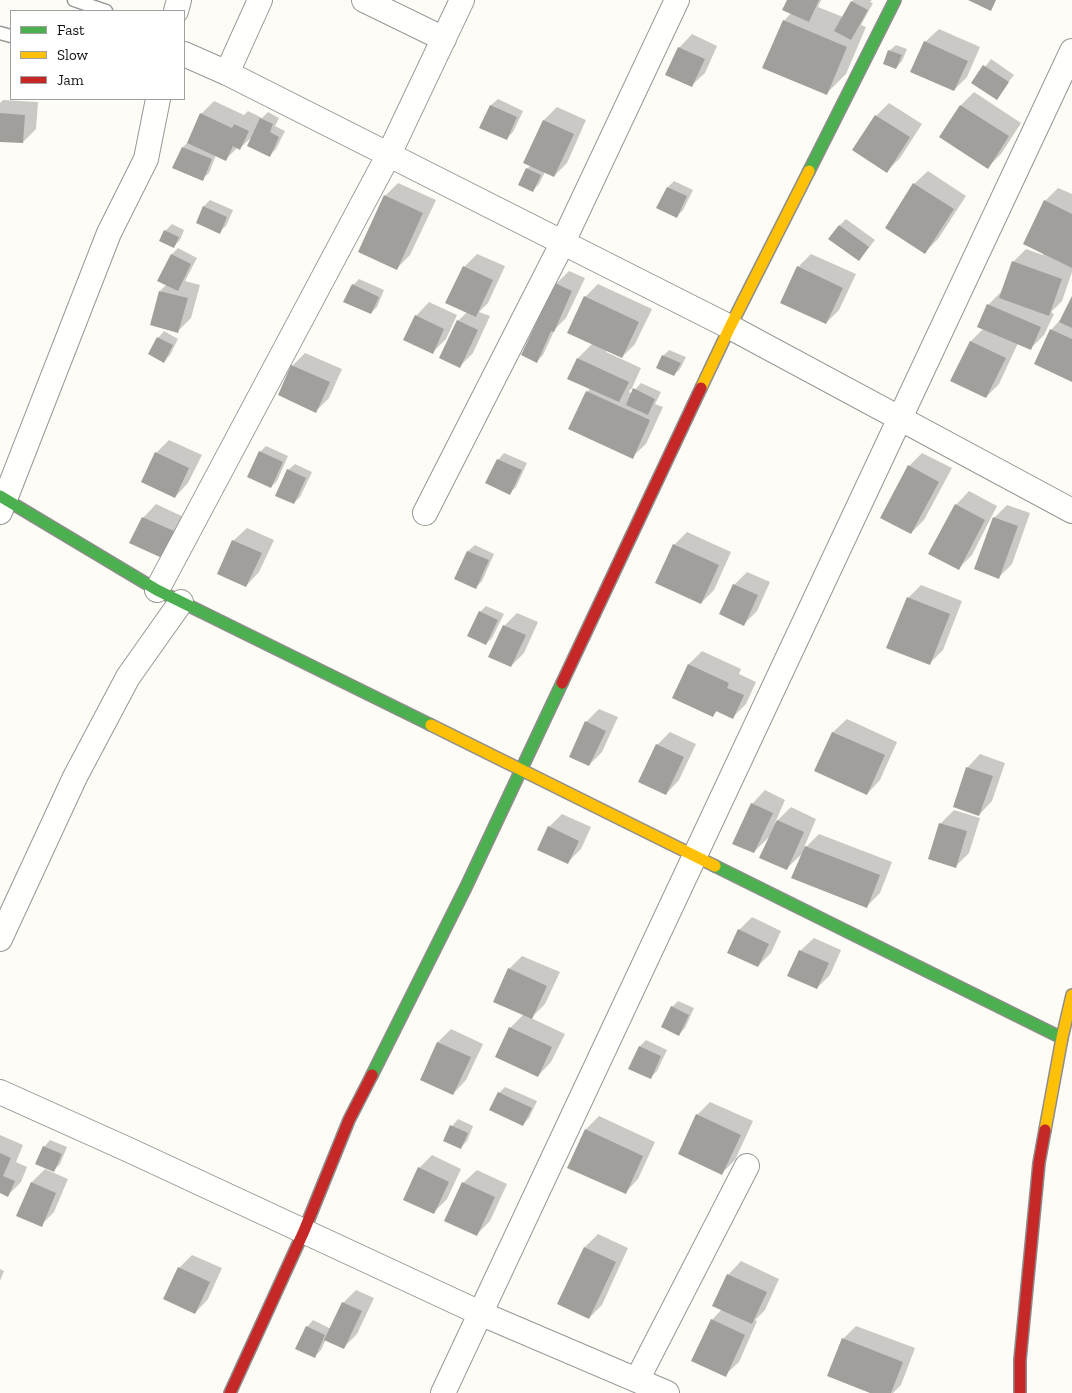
<!DOCTYPE html>
<style>
body{margin:0}
#map{position:relative;width:1072px;height:1393px;overflow:hidden;background:#fdfcf7;font-family:"Zilla Slab",serif}
canvas{display:block}
.legend{position:absolute;left:10px;top:10px;width:175px;height:90px;box-sizing:border-box;background:#fff;border:1px solid #a0a0a0;margin:0;padding:6px 9px;list-style:none;font-size:15px;color:#111}
.legend li{display:flex;align-items:center;gap:10px;height:25px}
.legend b{width:25px;border:1px solid #a0a0a0}
</style>
<div id="map">
<canvas width="1072" height="1393"></canvas>
<ul class="legend">
<li><b style="height:6px;background:#4caf50"></b>Fast</li>
<li><b style="height:6px;background:#ffc107"></b>Slow</li>
<li><b style="height:6px;background:#c62828"></b>Jam</li>
</ul>
</div>
<script>
const context = document.querySelector('canvas').getContext('2d');
context.lineJoin = 'round';
function paint(path, color) {
  context.fillStyle = color;
  context.fill(path, 'evenodd');
}
function poly(rows) {
  const path = new Path2D();
  for (const r of rows) {
    path.moveTo(r[0], r[1]);
    for (let i = 2; i < r.length; i += 2) path.lineTo(r[i], r[i + 1]);
  }
  return path;
}
function strokePath(path, color, width, dash) {
  context.strokeStyle = color;
  context.lineWidth = width;
  context.lineCap = dash ? 'butt' : 'round';
  context.setLineDash(dash || []);
  context.stroke(path);
}
paint(poly([
 [788,0,821,0,818,7,843,17,853,0,872,0,870,2,873,3,861,25,866,27,846,74,827,93,784,21,791,13],
 [939,29,980,47,967,77,954,90,925,42],
 [692,34,717,46,705,73,691,86,679,48],
 [896,45,907,49,902,61,896,68,889,51],
 [991,59,1014,75,996,98,973,83],
 [974,92,1021,123,1001,154,988,167,940,137,961,105],
 [498,99,523,111,513,132,507,138,481,127,491,105],
 [3,100,38,102,36,129,23,142,0,141,0,103],
 [214,101,244,115,248,111,262,118,268,112,279,118,275,126,285,131,276,149,270,155,253,136,240,148,238,147,226,159,216,155,209,173,202,179,183,147,189,141,201,114],
 [889,103,922,124,900,158,887,171,876,116],
 [557,107,586,120,567,163,554,176,545,172,539,184,533,190,527,169,531,165,525,162,544,120],
 [928,171,966,196,938,239,925,252,914,184],
 [674,181,693,190,683,210,677,216,668,187],
 [398,183,436,200,410,255,397,268,385,196],
 [1058,188,1072,194,1072,272,1062,301,1051,312,1054,314,1044,335,1031,348,1018,343,999,384,986,397,971,341,984,328,988,305,1001,292,1013,262,1026,249,1043,255,1045,201],
 [210,200,233,210,226,226,219,232,197,222,204,206],
 [846,219,875,240,859,260,840,225],
 [172,224,184,230,180,240,173,247,161,241,166,230],
 [178,248,197,258,185,281,200,285,191,318,178,331,160,291,167,284,159,280,172,254],
 [477,254,505,266,488,303,479,312,490,316,473,353,460,366,458,321,467,312,464,267],
 [811,254,856,274,839,310,826,323,798,267],
 [569,271,585,278,566,318,555,329,543,355,537,361,556,284],
 [359,279,384,290,377,307,371,313,353,285],
 [598,284,652,309,635,344,622,357,607,350,606,352,641,368,632,388,629,391,630,393,632,393,641,383,661,392,655,404,663,407,646,444,632,457,587,392,591,388,578,358,593,343,585,297],
 [1072,299,1072,381,1051,330,1062,318],
 [429,302,457,315,446,339,433,352,416,316],
 [164,331,178,339,170,355,164,361,158,338],
 [669,350,686,357,680,369,674,375,663,356],
 [305,353,342,369,329,398,316,411,292,366],
 [169,440,202,455,188,483,175,497,156,453],
 [266,446,288,456,277,481,271,487,260,452],
 [504,453,527,463,516,487,510,493,498,460],
 [922,453,952,468,924,520,911,533,909,466],
 [295,464,312,472,300,497,294,503,288,470],
 [969,491,997,506,972,555,959,568,956,505],
 [156,504,186,518,162,556,143,518],
 [1007,505,1030,513,1012,564,999,577,994,518],
 [247,528,274,540,259,572,246,586,233,541],
 [687,532,731,552,714,590,701,603,674,545],
 [475,545,494,554,482,581,476,587,456,578,468,551],
 [747,572,770,582,757,611,744,624,734,585],
 [921,585,962,601,943,650,930,663,908,598],
 [486,606,504,614,492,638,486,644,480,612],
 [517,613,538,622,524,653,511,666,504,626],
 [702,651,741,669,739,674,756,682,746,704,733,717,718,710,713,715,674,698,689,664],
 [599,709,618,717,602,752,589,765,586,722],
 [847,719,897,742,880,780,867,794,816,771,833,732],
 [670,732,696,744,679,780,666,794,657,745],
 [980,754,1005,763,992,801,979,815,967,768],
 [765,790,785,800,775,823,791,807,816,819,803,850,819,834,892,862,880,893,866,907,804,852,786,869,770,836,754,852,752,804],
 [954,810,980,818,969,853,956,866,941,823],
 [562,814,591,827,581,849,568,862,549,827],
 [752,917,781,931,771,953,758,966,739,930],
 [814,938,841,950,830,975,817,988,800,951],
 [522,956,560,972,545,1004,531,1018,565,1034,551,1062,538,1076,510,1028,524,1014,509,969],
 [678,1001,694,1008,685,1028,679,1034,672,1007],
 [451,1029,483,1044,466,1080,453,1094,422,1079,438,1042],
 [646,1040,667,1050,657,1071,650,1078,640,1046],
 [505,1087,537,1101,529,1118,523,1124,499,1093],
 [710,1102,753,1121,735,1160,722,1173,697,1115],
 [599,1116,655,1142,638,1179,625,1193,569,1167,586,1129],
 [458,1119,473,1126,467,1141,460,1148,445,1140,452,1126],
 [0,1135,23,1145,16,1162,27,1167,21,1182,8,1195,0,1192],
 [50,1140,67,1147,60,1164,54,1170,44,1147],
 [432,1155,461,1169,447,1199,434,1212,419,1168],
 [45,1169,68,1179,54,1212,41,1225,32,1182],
 [477,1170,507,1184,490,1221,477,1234,463,1183],
 [598,1234,628,1248,602,1305,589,1318,559,1304,585,1247],
 [192,1255,222,1268,208,1299,195,1313,179,1268],
 [741,1261,779,1279,765,1310,755,1320,757,1321,739,1362,725,1375,712,1320,722,1309,714,1306,728,1275],
 [0,1269,4,1271,0,1281],
 [356,1290,374,1298,357,1334,344,1347,326,1339,321,1350,315,1356,307,1327,313,1320,331,1329,343,1303],
 [856,1326,915,1348,901,1385,893,1393,874,1393,843,1339]
]), '#0003');
paint(poly([
 [787,0,819,0,809,22,782,10],
 [968,0,996,0,991,11],
 [851,1,868,10,851,40,834,31],
 [783,20,847,47,827,95,762,68],
 [924,41,968,61,954,91,910,72],
 [678,47,705,59,692,87,665,75],
 [888,50,902,55,896,69,883,64],
 [983,65,1009,82,997,100,971,83],
 [490,105,517,117,507,140,479,128],
 [960,105,1009,136,988,169,939,137],
 [0,113,25,115,23,143,0,142],
 [200,113,232,128,234,124,249,131,240,150,233,146,226,161,187,143],
 [875,115,910,137,887,173,852,150],
 [260,118,273,124,270,132,279,137,270,157,247,146],
 [543,120,574,134,554,177,523,163],
 [182,147,212,159,203,181,172,168],
 [526,168,541,175,533,192,518,185],
 [913,183,954,209,925,254,885,228],
 [667,187,687,196,677,218,656,208],
 [384,195,423,213,397,270,358,252],
 [1044,200,1072,214,1072,268,1023,244],
 [203,206,227,217,220,234,196,223],
 [839,225,869,247,859,261,828,239],
 [164,230,179,237,174,248,159,241],
 [171,254,191,264,178,291,157,281],
 [1012,261,1062,279,1049,316,999,298],
 [463,266,493,280,476,317,445,303],
 [797,266,843,288,826,324,780,303],
 [555,283,572,291,554,332,551,331,537,363,521,355],
 [352,284,379,297,371,314,343,302],
 [159,291,188,298,178,333,150,325],
 [584,296,639,322,622,358,567,333],
 [1072,296,1072,328,1059,322],
 [987,304,1041,327,1031,350,977,327],
 [415,315,444,329,433,354,403,340],
 [457,320,478,330,460,368,439,358],
 [1050,329,1072,339,1072,382,1034,364],
 [157,337,173,345,164,363,148,354],
 [970,341,1006,358,986,398,950,381],
 [662,355,681,363,674,376,656,368],
 [577,358,629,382,619,402,567,379],
 [291,365,330,382,316,413,278,395],
 [633,388,655,399,648,415,626,405],
 [586,391,650,420,633,459,568,429],
 [259,451,283,462,271,488,247,477],
 [155,452,189,468,175,498,141,482],
 [497,459,522,470,510,495,485,483],
 [908,465,939,482,911,534,880,518],
 [287,469,306,478,294,504,275,496],
 [955,504,985,520,959,570,928,554],
 [142,517,174,531,162,558,129,543],
 [993,517,1018,526,999,579,974,569],
 [232,540,262,553,246,587,217,574],
 [673,544,719,565,701,604,655,583],
 [467,551,489,560,476,589,454,579],
 [733,584,758,595,744,626,719,614],
 [907,597,950,614,930,665,886,648],
 [479,611,498,620,486,645,467,636],
 [503,625,526,635,511,667,488,657],
 [688,664,729,683,727,688,744,695,733,719,716,711,713,717,672,698],
 [585,721,606,731,589,766,569,757],
 [832,732,885,755,867,795,814,771],
 [656,744,684,757,666,795,638,782],
 [966,767,993,776,979,816,953,807],
 [751,803,773,813,754,853,732,844],
 [777,820,804,832,787,870,759,858],
 [939,823,967,831,956,868,928,859],
 [548,826,579,841,568,864,537,850],
 [805,846,880,875,867,908,791,878],
 [738,929,769,944,758,967,727,953],
 [799,950,829,963,817,989,787,976],
 [508,968,547,986,532,1019,493,1002],
 [671,1006,689,1015,679,1036,661,1027],
 [509,1027,552,1047,538,1077,495,1057],
 [437,1042,471,1057,453,1095,420,1080],
 [639,1046,661,1056,651,1079,628,1069],
 [498,1092,532,1108,523,1126,489,1110],
 [696,1114,741,1135,722,1175,678,1154],
 [450,1125,468,1133,461,1149,443,1141],
 [585,1129,643,1156,626,1194,567,1168],
 [43,1146,62,1154,54,1172,35,1164],
 [0,1153,11,1158,3,1176,15,1181,8,1197,0,1193],
 [418,1167,449,1182,434,1214,403,1200],
 [31,1182,56,1193,42,1227,16,1216],
 [462,1182,495,1197,477,1236,444,1221],
 [584,1247,616,1262,589,1319,557,1304],
 [178,1267,210,1282,195,1314,163,1299],
 [727,1274,767,1292,752,1324,712,1306],
 [342,1302,362,1311,344,1349,324,1340],
 [711,1319,745,1335,726,1377,691,1361],
 [306,1326,325,1335,315,1358,295,1349],
 [842,1338,903,1362,891,1393,870,1393,827,1376]
]), '#a19f9c');
const lane = poly([
 [74,0,106,11],
 [0,33,11,36]
]);
const street = poly([
 [364,0,444,39],
 [176,11,179,0],
 [184,54,227,73,730,327,1072,511],
 [227,73,260,0],
 [0,512,109,233,146,159,158,99],
 [425,513,563,242,677,0],
 [157,590,389,154,462,0],
 [0,939,75,777,128,677,181,602],
 [0,1092,129,1150,482,1314,667,1393],
 [637,1380,747,1166],
 [443,1393,1072,51]
]);
const fast = poly([
 [809,171,895,0],
 [0,496,157,590,431,725],
 [715,866,1062,1038],
 [372,1075,466,887,562,683]
]);
const slow = poly([
 [701,388,730,327,809,171],
 [431,725,715,866],
 [1045,1130,1062,1038,1072,995]
]);
const jam = poly([
 [562,683,701,388],
 [230,1393,304,1231,349,1120,372,1075],
 [1020,1393,1020,1360,1039,1163,1045,1130]
]);
strokePath(lane, '#979795', 15);
strokePath(street, '#979795', 26);
strokePath(fast, '#8e8d8b', 14);
strokePath(slow, '#8e8d8b', 14);
strokePath(jam, '#8e8d8b', 14);
strokePath(lane, '#fffffe', 12);
strokePath(street, '#fffffe', 24);
strokePath(fast, '#4caf50', 11);
strokePath(slow, '#ffc107', 11);
strokePath(jam, '#c62828', 11);
</script>
